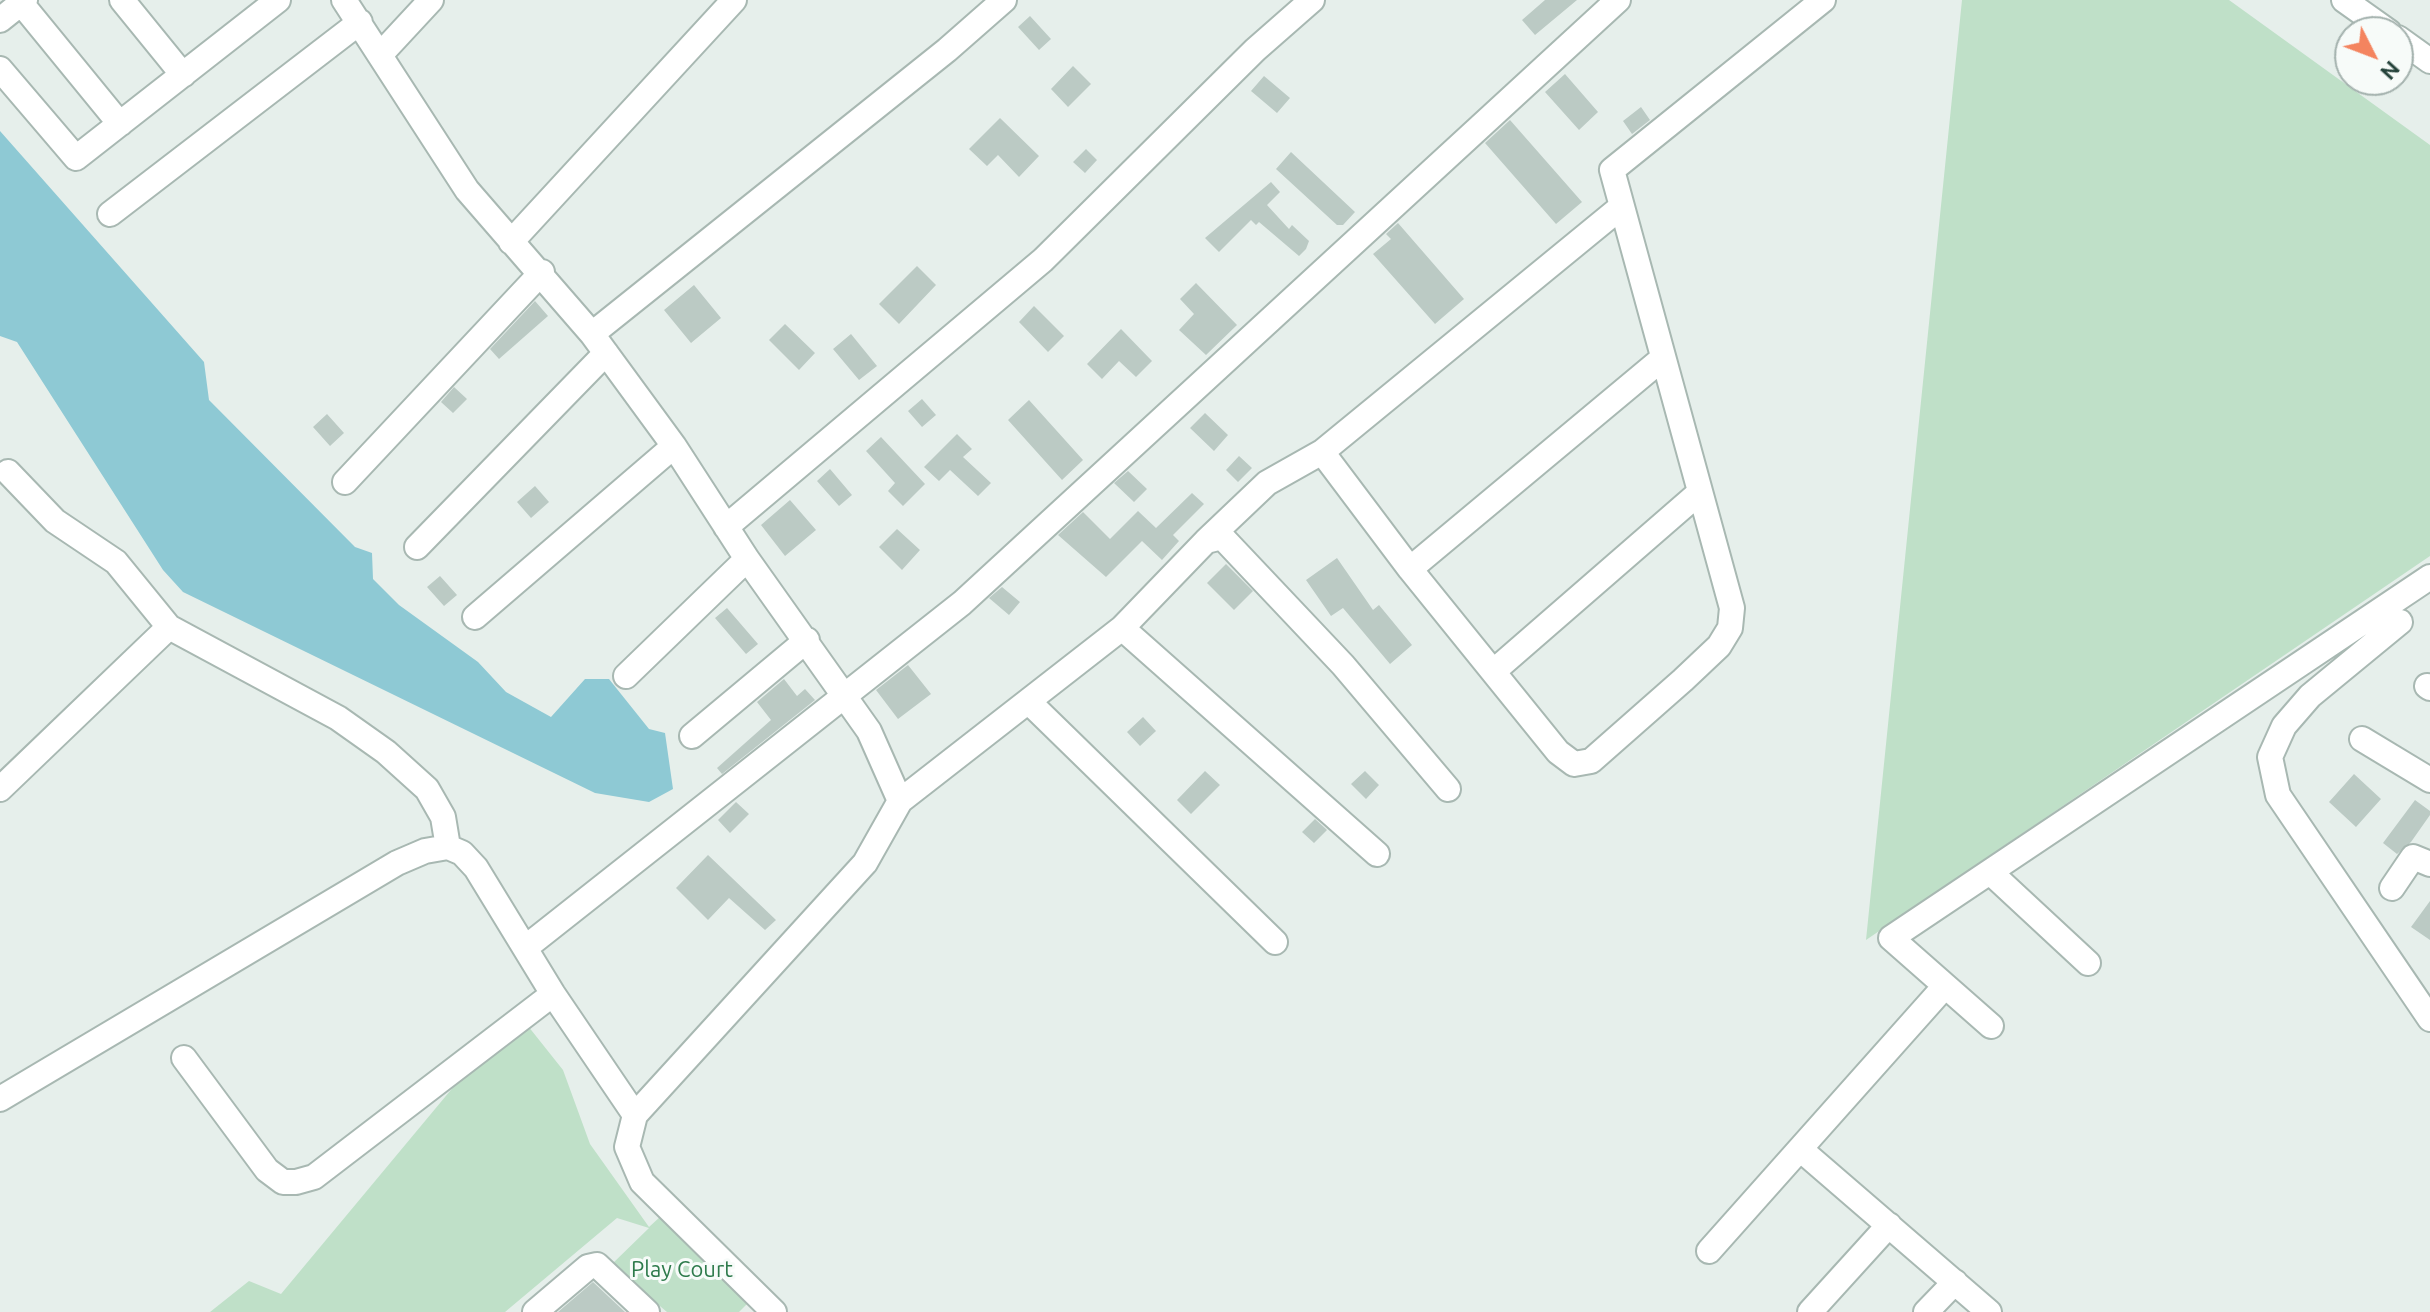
<!DOCTYPE html>
<style>
body{margin:0}
#map{position:relative;width:2430px;height:1312px;overflow:hidden;background:#e6efeb;font-family:Ubuntu,sans-serif}
canvas{display:block}
.north{position:absolute;left:2334px;top:16px;width:80px;height:80px;box-sizing:border-box;background:#f7fbf9;border:2px solid #a3b1ad;border-radius:50%;rotate:132deg;font-size:22px;font-weight:700;line-height:32px;text-align:center;color:#24423a}
.north::after{content:'';display:block;margin:auto;width:28px;height:36px;background:#f4845f;clip-path:polygon(50% 0,100% 100%,50% 72%,0 100%)}
</style>
<div id="map">
<canvas width="2430" height="1312"></canvas>
<div class="north">N</div>
</div>
<script>
const context = document.querySelector('canvas').getContext('2d');
context.lineJoin = 'round';
function paint(path, color) {
  context.fillStyle = color;
  context.fill(path, 'evenodd');
}
function poly(rows) {
  const path = new Path2D();
  for (const r of rows) {
    path.moveTo(r[0], r[1]);
    for (let i = 2; i < r.length; i += 2) path.lineTo(r[i], r[i + 1]);
  }
  return path;
}
function strokePath(path, color, width, dash) {
  context.strokeStyle = color;
  context.lineWidth = width;
  context.lineCap = dash ? 'butt' : 'round';
  context.setLineDash(dash || []);
  context.stroke(path);
}
function write(font, color, halo, rows, align = 'center') {
  context.font = font + ' Ubuntu,sans-serif';
  context.lineWidth = 6;
  context.setLineDash([]);
  context.textBaseline = 'middle';
  context.strokeStyle = halo;
  context.fillStyle = color;
  for (const [text, x, y, turn = 0] of rows) {
    context.save();
    context.translate(x, y);
    context.rotate((+turn || 0) * Math.PI / 180);
    context.textAlign = isNaN(turn) ? turn : align;
    if (halo) context.strokeText(text, 0, 0);
    context.fillText(text, 0, 0);
    context.restore();
  }
}
paint(poly([
 [1962,0,2229,0,2430,145,2430,556,1866,940],
 [528,1026,563,1070,590,1144,649,1227,672,1206,764,1287,739,1312,667,1312,611,1265,649,1228,617,1218,505,1312,210,1312,249,1281,281,1294,455,1085]
]), '#bfe0c8');
paint(poly([
 [0,131,204,362,209,400,355,547,372,553,373,579,399,605,478,662,506,692,551,717,585,679,609,679,649,729,665,733,673,789,649,802,595,793,183,592,163,570,17,342,0,336]
]), '#8ec9d4');
paint(poly([
 [1545,0,1577,0,1535,35,1522,20],
 [1030,16,1051,39,1039,50,1018,27],
 [1073,66,1091,84,1068,107,1051,89],
 [1565,74,1598,112,1579,130,1545,92],
 [1264,76,1290,98,1277,113,1251,91],
 [1641,107,1650,120,1632,134,1623,121],
 [1000,118,1039,156,1019,177,998,155,987,166,969,149],
 [1510,120,1582,202,1556,224,1485,143],
 [1086,149,1097,160,1085,173,1073,162],
 [1291,152,1355,212,1343,225,1337,225,1276,169],
 [1271,182,1280,192,1267,205,1289,229,1292,225,1309,241,1306,249,1299,256,1259,222,1256,225,1251,220,1219,252,1205,238],
 [1398,223,1464,299,1435,324,1373,254,1391,239,1386,234],
 [917,266,936,285,899,324,879,304],
 [1196,283,1237,325,1206,355,1179,330,1194,314,1180,299],
 [694,285,721,318,691,343,664,310],
 [535,301,548,316,499,359,490,349],
 [1034,306,1064,336,1048,352,1019,322],
 [785,324,815,353,799,370,769,340],
 [1121,329,1152,361,1136,377,1119,361,1102,379,1087,364],
 [851,334,877,366,859,380,833,349],
 [454,387,467,399,453,413,441,402],
 [922,399,936,415,922,427,908,411],
 [1029,400,1083,460,1062,480,1008,420],
 [1205,413,1228,435,1214,451,1190,428],
 [327,414,344,433,330,446,313,427],
 [957,434,972,449,963,457,991,483,978,496,950,470,939,481,924,467],
 [881,437,925,484,903,506,888,491,895,483,866,451],
 [1239,456,1252,468,1238,482,1226,470],
 [830,469,852,495,839,506,817,481],
 [1128,471,1147,489,1134,502,1114,483],
 [535,486,549,502,531,518,517,502],
 [1192,493,1204,504,1173,535,1179,541,1162,560,1142,541,1106,577,1058,535,1083,512,1110,539,1138,511,1156,528],
 [790,500,816,530,785,556,761,525],
 [897,529,920,550,902,570,879,547],
 [1337,558,1373,610,1379,605,1412,645,1390,664,1343,608,1331,616,1306,580],
 [1226,564,1253,591,1234,610,1207,583],
 [440,576,457,595,444,606,427,587],
 [1002,587,1020,602,1009,615,989,598],
 [727,608,758,644,746,654,715,618],
 [908,665,931,694,898,719,876,690],
 [784,679,797,696,805,689,815,700,722,774,717,768,771,720,757,702],
 [1143,717,1156,731,1140,746,1127,732],
 [1205,771,1220,785,1191,814,1177,800],
 [1365,771,1379,785,1366,799,1351,784],
 [2354,774,2381,799,2356,827,2329,802],
 [2415,800,2430,811,2430,815,2411,842,2397,854,2383,843],
 [736,802,749,814,730,833,718,820],
 [1315,819,1327,830,1314,843,1302,832],
 [708,855,776,920,765,930,729,898,708,920,676,888],
 [2430,901,2430,940,2411,927],
 [593,1282,625,1312,558,1312]
]), '#bbcac4');
const minor = poly([
 [122,0,183,75],
 [344,0,467,190,592,334,674,446,747,559,869,731,900,801,865,863,635,1115,627,1147,642,1182,774,1312],
 [2344,0,2389,32],
 [21,3,120,124],
 [0,20,25,0],
 [2398,38,2430,61],
 [380,55,431,0],
 [0,69,76,158,278,0],
 [110,214,360,22],
 [511,242,734,0],
 [592,334,947,50,1004,0],
 [1322,452,1410,569,1558,752,1574,764,1591,761,1683,680,1719,646,1730,628,1732,608,1612,170,1823,0],
 [8,472,55,521,116,562,169,627,338,718,386,752,427,789,443,817,448,847],
 [345,482,542,272],
 [726,527,1043,260,1255,50,1312,0],
 [1206,541,1267,483,1322,452,1621,207],
 [417,547,606,353],
 [1410,569,1663,358],
 [475,617,674,446],
 [2400,622,2310,696,2284,726,2270,757,2278,795,2430,1019],
 [1122,628,1377,854],
 [1494,671,1700,492],
 [626,676,747,559],
 [2427,686,2430,688],
 [1030,703,1275,942],
 [692,736,807,640],
 [2362,739,2430,780],
 [0,789,169,627],
 [900,801,1122,628,1206,541,1222,537,1343,665,1448,789],
 [1990,872,2088,963],
 [2392,888,2413,857,2430,864],
 [525,948,962,603,1618,0],
 [1991,1026,1891,938,2430,577],
 [184,1058,267,1170,283,1182,296,1182,314,1177,553,994],
 [0,1099,397,863,425,851,448,847,462,853,476,868,553,994,635,1115],
 [1800,1149,1989,1312],
 [1709,1251,1945,986],
 [535,1312,588,1267,597,1265,647,1312],
 [1810,1312,1889,1225],
 [1926,1312,1955,1282]
]);
strokePath(minor, '#a8b8b2', 28);
strokePath(minor, '#fff', 24);
write('22px', '#2d7a4b', '#f7fbf9', [
 ["Play Court",682,1270]
]);
</script>
